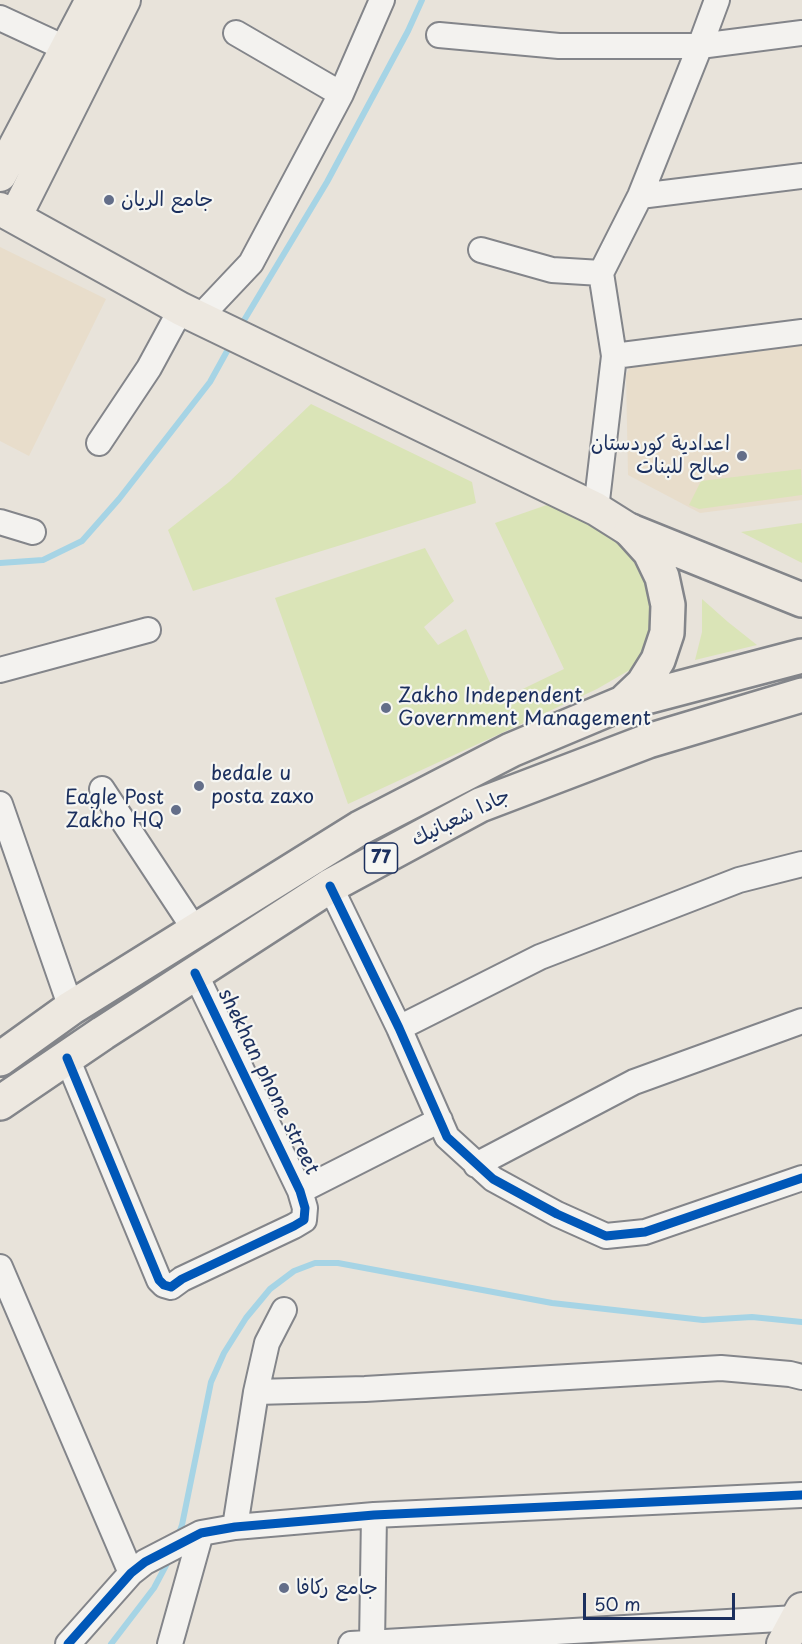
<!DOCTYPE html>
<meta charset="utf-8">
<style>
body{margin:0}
#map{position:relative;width:802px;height:1644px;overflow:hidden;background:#e8e3da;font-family:"Playpen Sans",sans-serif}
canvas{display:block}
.scale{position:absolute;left:583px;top:1593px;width:152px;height:27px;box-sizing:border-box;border:3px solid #1b2f5e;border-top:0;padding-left:8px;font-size:18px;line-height:21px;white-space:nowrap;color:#1b2f5e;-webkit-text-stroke:4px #f6f6f2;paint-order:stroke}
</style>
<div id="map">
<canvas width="802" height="1644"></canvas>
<div class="scale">50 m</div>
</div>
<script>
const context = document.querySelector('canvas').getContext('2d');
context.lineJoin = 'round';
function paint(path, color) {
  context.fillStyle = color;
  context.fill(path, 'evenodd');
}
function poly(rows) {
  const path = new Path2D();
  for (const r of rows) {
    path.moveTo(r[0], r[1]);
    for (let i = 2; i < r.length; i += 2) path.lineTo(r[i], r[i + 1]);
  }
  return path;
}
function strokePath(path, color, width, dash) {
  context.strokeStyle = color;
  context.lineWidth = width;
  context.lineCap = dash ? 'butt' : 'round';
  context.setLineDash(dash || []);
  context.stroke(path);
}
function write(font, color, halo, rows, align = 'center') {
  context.font = font + ' "Playpen Sans","Playpen Sans Arabic",sans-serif';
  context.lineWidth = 4.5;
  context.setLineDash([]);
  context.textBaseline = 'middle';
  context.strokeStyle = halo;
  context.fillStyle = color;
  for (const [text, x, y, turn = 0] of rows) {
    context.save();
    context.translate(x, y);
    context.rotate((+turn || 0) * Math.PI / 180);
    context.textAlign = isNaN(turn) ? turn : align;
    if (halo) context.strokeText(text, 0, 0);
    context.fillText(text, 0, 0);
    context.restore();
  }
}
paint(poly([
 [0,247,106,299,29,456,0,441],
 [802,343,802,500,700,513,628,475,626,375,631,364]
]), '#e8ddcb');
paint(poly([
 [311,404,472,482,476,503,193,591,168,530,229,482],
 [801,469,802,495,699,509,689,505,701,481],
 [561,500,637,542,661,630,640,664,597,689,348,804,275,598,425,548,454,601,424,627,438,645,466,629,498,701,564,669,495,523],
 [802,523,802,563,741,532],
 [702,599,728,622,757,645,695,660,702,632]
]), '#dae4b7');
strokePath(poly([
 [240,327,327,182,408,31,422,0],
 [0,563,43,560,82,541,119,499,210,382,231,344],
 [178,1536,182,1525,211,1382,224,1353,246,1318,270,1289,294,1271,315,1263,338,1263,552,1303,703,1320,752,1317,802,1322],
 [111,1644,154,1588,171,1556]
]), '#a6d4e5', 6);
const minor = poly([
 [0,18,67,49],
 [236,33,341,94],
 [439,35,559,46,700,46,802,33],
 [640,196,802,176],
 [481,250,552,270,601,273],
 [199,318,251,263,341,94,382,0],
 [614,356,802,332],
 [99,443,149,368,181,309],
 [596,509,614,356,601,273,640,196,700,46,717,0],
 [0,522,33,532],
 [0,670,148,630],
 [102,789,195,930],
 [0,804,71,1008],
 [330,886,399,1028,447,1137,493,1179,557,1214,606,1236,645,1232,802,1178],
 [399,1028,540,957,739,880,802,864],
 [67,1058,159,1280,164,1285,171,1287,182,1279,294,1226,304,1220,305,1208,300,1191,195,973],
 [476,1165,634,1082,802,1021],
 [300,1191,440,1120],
 [0,1267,131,1573],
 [256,1392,365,1389,721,1368,790,1374,802,1377],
 [235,1527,256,1392,267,1343,284,1310],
 [68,1644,131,1573,145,1562,201,1533,235,1527,374,1515,802,1495],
 [170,1644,201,1533],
 [351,1644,796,1618],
 [372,1644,374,1515]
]);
const major = poly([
 [0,175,92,0],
 [0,209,181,309,596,509,631,531],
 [15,217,124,0],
 [783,1644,802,1609]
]);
const highway = poly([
 [633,532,802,600],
 [623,703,643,684,658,660,667,633,668,605,662,577,650,552,631,531],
 [0,1059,71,1008,360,828,511,750,623,703,802,656],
 [0,1103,103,1033,330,886,480,805,648,741,802,695]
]);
strokePath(minor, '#83858a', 28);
strokePath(major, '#83858a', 36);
strokePath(highway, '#83858a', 38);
strokePath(minor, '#f3f2ef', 24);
strokePath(major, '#ede8e0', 32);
strokePath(highway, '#ede8e0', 33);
strokePath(poly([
 [330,886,399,1028,447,1137,493,1179,557,1214,606,1236,645,1232,802,1178],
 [67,1058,159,1280,164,1285,171,1287,182,1279,294,1226,304,1220,305,1208,300,1191,195,973],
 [68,1644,131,1573,145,1562,201,1533,235,1527,374,1515,802,1495]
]), '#0057b8', 9);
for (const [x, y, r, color] of [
 [109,200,6,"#636e89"],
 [742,456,6,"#636e89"],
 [386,708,6,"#636e89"],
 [199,786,6,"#636e89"],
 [176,810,6,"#636e89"],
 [284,1588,6,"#636e89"]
]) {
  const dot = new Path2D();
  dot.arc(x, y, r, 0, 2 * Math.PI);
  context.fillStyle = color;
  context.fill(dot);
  strokePath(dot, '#f6f6f2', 2);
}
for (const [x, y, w] of [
 [381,858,33]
]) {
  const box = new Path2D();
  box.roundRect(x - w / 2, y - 15, w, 30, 4.5);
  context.fillStyle = '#f6f6f2';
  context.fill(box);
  strokePath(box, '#1b2f5e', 1.5);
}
write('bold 18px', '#1b2f5e', null, [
 ["77",381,858]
]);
write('20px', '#1b2f5e', '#f6f6f2', [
 ["جامع الريان",121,200],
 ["اعدادية كوردستان",730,444,"right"],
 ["صالح للبنات",730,467,"right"],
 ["Zakho Independent",398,696],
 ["Government Management",398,719],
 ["bedale u",211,774],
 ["posta zaxo",211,797],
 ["Eagle Post",164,798,"right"],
 ["Zakho HQ",164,821,"right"],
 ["جامع ركافا",296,1588]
], 'left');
write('20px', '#1b2f5e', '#f6f6f2', [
 ["جادا شعبانيك",461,818,-26],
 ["shekhan phone street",268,1082,64]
]);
</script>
